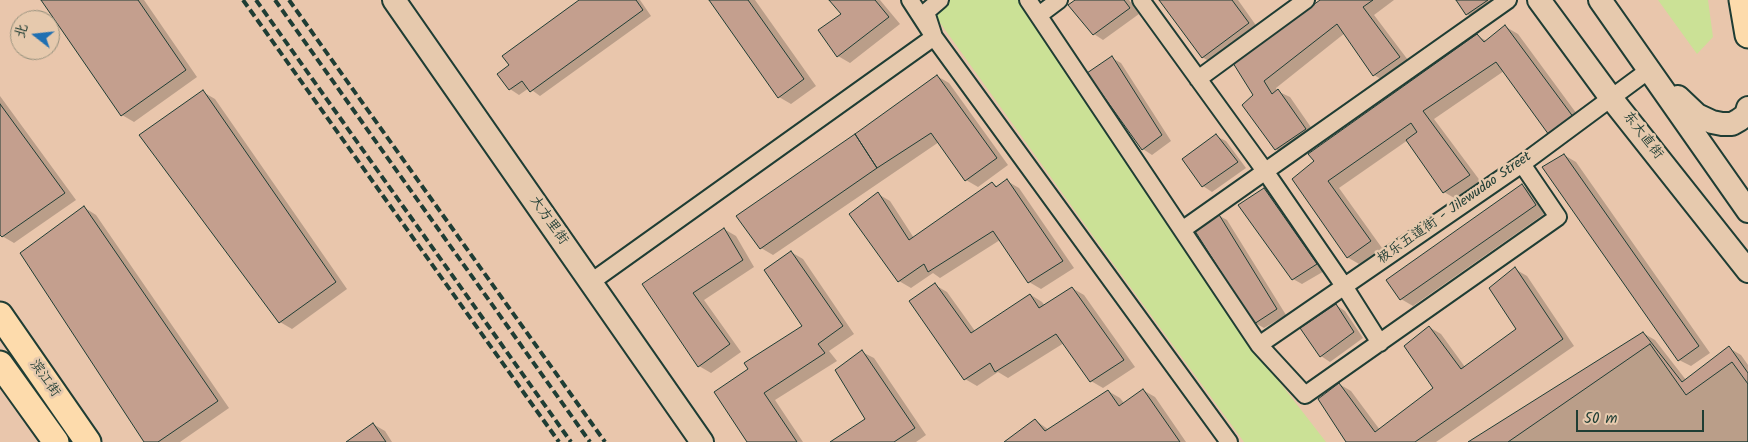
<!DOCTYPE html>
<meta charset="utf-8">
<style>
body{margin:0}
#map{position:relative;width:1748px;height:442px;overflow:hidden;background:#e9c6ac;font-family:Kalam,"LXGW WenKai TC",sans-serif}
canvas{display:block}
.north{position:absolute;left:10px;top:10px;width:50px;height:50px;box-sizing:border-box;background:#e6c9ad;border:1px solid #96917d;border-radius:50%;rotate:286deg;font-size:14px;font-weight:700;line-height:20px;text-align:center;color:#1f3d34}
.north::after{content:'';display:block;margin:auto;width:18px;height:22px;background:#1f6fb2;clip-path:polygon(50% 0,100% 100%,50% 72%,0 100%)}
.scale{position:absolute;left:1576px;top:410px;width:128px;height:22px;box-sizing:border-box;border:2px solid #1f3d34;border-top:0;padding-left:6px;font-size:15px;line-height:18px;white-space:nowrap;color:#1f3d34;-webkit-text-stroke:4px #e6c9ad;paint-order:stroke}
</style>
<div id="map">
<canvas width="1748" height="442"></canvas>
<div class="north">北</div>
<div class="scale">50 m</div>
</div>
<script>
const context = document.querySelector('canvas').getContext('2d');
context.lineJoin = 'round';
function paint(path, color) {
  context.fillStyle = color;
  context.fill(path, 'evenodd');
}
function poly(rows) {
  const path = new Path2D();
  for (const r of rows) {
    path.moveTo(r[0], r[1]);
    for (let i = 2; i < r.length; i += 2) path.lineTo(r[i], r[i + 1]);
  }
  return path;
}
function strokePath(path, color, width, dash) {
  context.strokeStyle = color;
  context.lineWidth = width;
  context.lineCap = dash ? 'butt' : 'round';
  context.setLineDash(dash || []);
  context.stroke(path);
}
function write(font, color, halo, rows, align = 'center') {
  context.font = font + ' Kalam,"LXGW WenKai TC",sans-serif';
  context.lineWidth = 5;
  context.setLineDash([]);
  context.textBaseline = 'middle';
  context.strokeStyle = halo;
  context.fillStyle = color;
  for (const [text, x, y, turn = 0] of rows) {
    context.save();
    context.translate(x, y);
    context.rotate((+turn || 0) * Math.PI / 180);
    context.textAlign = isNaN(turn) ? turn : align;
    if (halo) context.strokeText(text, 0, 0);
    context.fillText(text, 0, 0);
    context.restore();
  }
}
paint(poly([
 [950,0,1018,0,1257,353,1326,442,1244,442,1101,247,933,13],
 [1658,0,1708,0,1713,37,1697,54]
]), '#cbe196');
paint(poly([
 [43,0,144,0,197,77,134,122,122,115],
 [582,0,640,0,651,16,540,96,529,88,519,95,510,89],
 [711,0,755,0,816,86,791,104,779,97],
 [831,0,880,0,900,24,850,63,838,56,843,14],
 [1077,0,1129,0,1139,14,1103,40,1094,34],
 [1160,0,1238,0,1260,31,1214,64,1202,57],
 [1322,0,1394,0,1374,15,1411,64,1386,82,1374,75,1345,33,1276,88,1277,91,1290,97,1317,136,1288,156,1276,149,1243,105,1255,96,1235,63],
 [1458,0,1497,0,1479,21,1467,14],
 [1506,27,1518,34,1585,125,1504,71,1434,119,1481,182,1456,199,1444,192,1408,140,1339,188,1382,248,1359,264,1347,257,1294,179,1477,36,1487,41],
 [1112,58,1121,63,1171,141,1152,155,1143,149],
 [937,76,949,83,1008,165,978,187,966,180,939,142,773,255,761,248],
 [203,92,215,99,347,289,292,329,280,322],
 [0,96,76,200,14,243,2,236,0,232],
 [1216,136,1226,141,1246,168,1212,192,1203,186,1184,160],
 [1564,155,1576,162,1710,353,1691,366,1679,360],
 [1007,181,1019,188,1074,268,1041,289,1029,282,1000,240,940,278,933,273,911,288,899,281,878,194,890,201,914,238,992,183,998,187],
 [1523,186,1534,193,1547,212,1413,306,1401,299],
 [1264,189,1274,195,1326,270,1302,284,1293,279],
 [85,208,96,215,229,408,180,442,146,442],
 [1218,215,1227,220,1286,315,1264,328,1255,323],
 [724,229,736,236,754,267,704,300,741,352,711,373,699,366,644,284],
 [791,252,803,259,854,334,829,351,837,361,775,400,803,442,749,442,750,369,804,326],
 [1515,269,1527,276,1574,346,1436,442,1348,442,1339,384,1351,391,1380,430,1435,388,1429,327,1441,334,1465,367,1517,329],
 [935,285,947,292,975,331,1031,295,1042,302,1045,306,1072,288,1084,295,1135,367,1103,388,1091,381,1064,343,1008,378,998,372,977,386,965,379],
 [1336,305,1345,311,1363,338,1330,362,1321,356,1302,328],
 [1643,333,1655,340,1686,380,1729,348,1741,355,1748,365,1748,442,1470,442],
 [862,352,874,358,926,435,916,442,833,442,866,419],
 [1143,390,1155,397,1186,442,1006,442,1035,420,1049,430,1108,391,1120,398,1124,403],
 [373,424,385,431,392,442,348,442]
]), '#0003');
const building = poly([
 [41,0,138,0,186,70,121,116,41,0],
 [579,0,636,0,643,10,530,92,522,81,509,90,497,74,509,65,502,56,579,0],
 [709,0,748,0,804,79,778,98,709,0],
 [829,0,875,0,889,17,837,57,818,30,841,14,829,0],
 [1075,0,1124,0,1130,8,1093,35,1068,5,1075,0],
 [1159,0,1232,0,1249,23,1202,58,1159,0],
 [1320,0,1373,0,1363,7,1400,57,1373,76,1337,24,1264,81,1272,94,1278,89,1306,129,1275,150,1242,105,1253,95,1233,63,1320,0],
 [1456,0,1488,0,1466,15,1456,0],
 [1505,25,1574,118,1549,135,1496,62,1423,111,1470,175,1443,193,1406,140,1417,132,1411,123,1328,181,1371,241,1347,258,1292,179,1314,161,1308,154,1477,34,1484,42,1505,25],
 [1112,56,1162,135,1142,150,1087,73,1112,56],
 [937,75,997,158,965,181,931,133,877,168,855,134,937,75],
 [203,90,336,282,279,323,139,135,203,90],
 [0,104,65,193,2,237,0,235,0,104],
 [855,134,877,168,760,249,736,216,855,134],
 [1216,134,1238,162,1202,187,1182,159,1216,134],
 [1564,154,1699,346,1678,361,1542,167,1564,154],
 [1007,179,1063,261,1028,283,993,231,928,272,924,264,898,282,849,214,878,192,909,240,992,182,996,187,1007,179],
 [1522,184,1536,205,1400,300,1386,280,1522,184],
 [1264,188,1317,264,1292,280,1238,205,1264,188],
 [84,206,218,401,158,442,144,442,20,253,84,206],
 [1218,213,1277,309,1254,324,1195,231,1218,213],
 [724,228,743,260,693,293,730,344,698,367,642,284,724,228],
 [791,251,843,326,818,344,825,353,764,393,797,442,747,442,714,392,748,369,744,363,802,326,764,270,791,251],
 [1515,267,1563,339,1415,442,1346,442,1318,399,1339,383,1375,432,1433,388,1404,346,1429,326,1461,369,1516,329,1489,288,1515,267],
 [935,283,971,333,1030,294,1039,308,1072,287,1124,360,1090,382,1056,334,995,372,990,363,964,380,909,301,935,283],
 [1336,304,1354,332,1320,357,1300,328,1336,304],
 [1643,332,1682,382,1729,346,1748,373,1748,442,1468,442,1643,332],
 [1650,344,1686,395,1732,362,1748,384,1748,442,1508,442,1650,344],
 [862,350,915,428,894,442,830,442,865,419,835,370,862,350],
 [1143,389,1180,442,1004,442,1035,419,1045,431,1108,390,1119,406,1143,389],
 [373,423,386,442,346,442,373,423]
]);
paint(building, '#c49f8e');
strokePath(building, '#1f3d34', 1);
const minor = poly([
 [910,0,934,37,1229,442],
 [1028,0,1259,345,1305,395,1558,217,1522,164],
 [1141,0,1265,171,1344,286,1380,343],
 [1039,15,1059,0],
 [1198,79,1306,0],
 [1182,230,1508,0],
 [591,282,934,37,926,12,940,0],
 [1259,345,1522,164,1649,70]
]);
const secondary = poly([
 [394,0,702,442],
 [1539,0,1611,98,1748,271],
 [1600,0,1748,211],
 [1678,97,1697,115,1712,122,1722,124,1732,124,1739,120,1746,115,1748,108]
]);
const primary = poly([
 [1742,0,1748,35],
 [0,315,88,442],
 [0,364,56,442]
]);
strokePath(minor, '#1f3d34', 20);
strokePath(secondary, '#1f3d34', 26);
strokePath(primary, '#1f3d34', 29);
strokePath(minor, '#e6c9ad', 16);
strokePath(secondary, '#e6c9ad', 22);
strokePath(primary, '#fddbac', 25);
strokePath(poly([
 [243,0,559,442],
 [256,0,571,442],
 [275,0,590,442],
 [289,0,605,442]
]), '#1f3d34', 4, [8, 4]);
write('14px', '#1f3d34', '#e6c9ad', [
 ["东大直街",1642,136,52],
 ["极乐五道街 - Jilewudao Street",1455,209,-35],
 ["大方里街",548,221,55],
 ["滨江街",44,379,55]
]);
</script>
